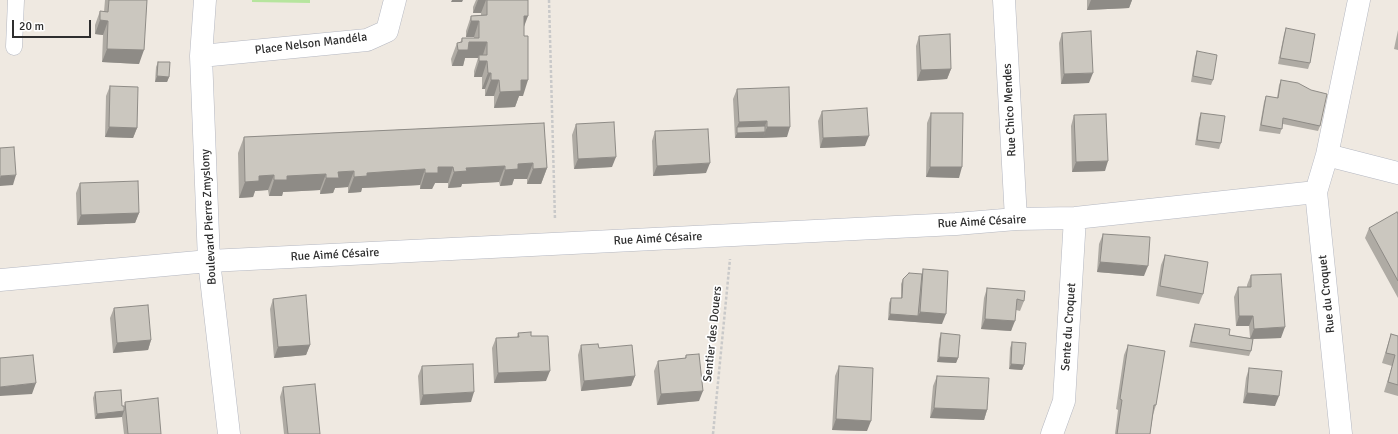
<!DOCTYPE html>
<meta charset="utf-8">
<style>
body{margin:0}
#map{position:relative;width:1398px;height:434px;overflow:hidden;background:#efe9e1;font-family:Signika,sans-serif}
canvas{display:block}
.scale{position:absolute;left:12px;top:20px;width:79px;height:18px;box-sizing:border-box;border:2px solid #2e2e2e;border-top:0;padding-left:5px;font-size:12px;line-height:14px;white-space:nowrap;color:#2e2e2e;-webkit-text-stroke:3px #fff;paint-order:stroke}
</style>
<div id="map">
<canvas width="1398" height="434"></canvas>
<div class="scale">20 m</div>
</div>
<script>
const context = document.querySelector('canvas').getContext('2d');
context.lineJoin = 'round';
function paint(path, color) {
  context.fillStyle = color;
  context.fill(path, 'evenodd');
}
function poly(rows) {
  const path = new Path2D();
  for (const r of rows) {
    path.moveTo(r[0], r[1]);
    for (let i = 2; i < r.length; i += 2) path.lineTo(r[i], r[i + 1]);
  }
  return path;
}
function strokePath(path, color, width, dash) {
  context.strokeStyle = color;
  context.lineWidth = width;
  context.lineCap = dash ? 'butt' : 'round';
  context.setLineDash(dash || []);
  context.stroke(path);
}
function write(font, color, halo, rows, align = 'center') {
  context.font = font + ' Signika,sans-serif';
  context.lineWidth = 3.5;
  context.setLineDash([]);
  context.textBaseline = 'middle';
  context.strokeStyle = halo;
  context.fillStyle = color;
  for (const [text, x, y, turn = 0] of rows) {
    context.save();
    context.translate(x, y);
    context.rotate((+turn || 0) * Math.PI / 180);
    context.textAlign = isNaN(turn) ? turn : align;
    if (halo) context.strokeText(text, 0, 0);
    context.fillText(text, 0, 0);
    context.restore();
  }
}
paint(poly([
 [252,0,310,0,310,3,252,2]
]), '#b6e59e');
const lane = poly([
 [14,47,16,0]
]);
const street = poly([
 [205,0,201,56,209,261,229,434],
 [1004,0,1016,219],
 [201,56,367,40,387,31,395,0],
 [1327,155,1398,173],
 [0,280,209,261,956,224,1016,219,1075,218,1316,192],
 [1052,434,1064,401,1075,218],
 [1341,434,1316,192,1327,155,1359,0]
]);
strokePath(lane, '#b4b7c1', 17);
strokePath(street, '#b4b7c1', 23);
strokePath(poly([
 [549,0,555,220],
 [713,434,730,259]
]), '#c9c9c9', 2.5, [3, 2]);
strokePath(lane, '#fff', 16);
strokePath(street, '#fff', 22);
paint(poly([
 [103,0,147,0,139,64,102,62,103,35,95,34,95,25,100,11,104,12,105,0],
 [476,0,528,0,524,26,523,96,519,96,515,107,494,108,494,96,485,96,485,89,482,89,482,77,474,77,474,71,478,58,465,58,463,66,452,66,451,59,457,43,460,43,462,38,474,38,474,37,466,37,466,31,471,16,481,15,481,13,473,13,473,7],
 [1087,0,1132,0,1129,8,1087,10],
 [1286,28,1310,63,1308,69,1278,64,1284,34],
 [1398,30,1398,50,1394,49],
 [1062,33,1089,83,1061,84,1059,43],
 [919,36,951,69,947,79,917,81,916,46],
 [1197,51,1213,80,1211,85,1191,82,1195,57],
 [158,62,169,77,167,82,155,82,156,67],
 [1281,80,1320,126,1318,131,1283,124,1280,134,1259,131,1264,102,1266,96,1277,98,1279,85],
 [110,86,137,128,133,138,105,137,106,96],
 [737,89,787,137,735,138,733,99],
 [822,111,865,146,820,148,818,121],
 [931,113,959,178,926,177,927,123],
 [1201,113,1221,143,1219,149,1195,145,1199,118],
 [1074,115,1105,171,1072,172,1071,126],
 [544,123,547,168,541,184,527,184,527,179,514,179,512,185,500,186,499,182,462,184,461,187,448,188,448,183,435,183,432,189,420,189,420,185,362,188,361,192,348,193,348,187,335,188,333,193,320,194,320,190,283,192,282,196,269,196,268,190,255,191,253,197,239,198,238,153,244,137],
 [576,124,612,167,574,169,572,135],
 [655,131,706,173,653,176,652,141],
 [80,183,139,213,135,223,77,225,76,193],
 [1398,214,1398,298,1365,238,1369,228],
 [1103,234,1144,276,1097,272,1099,244],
 [1165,255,1203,294,1199,304,1156,296,1161,265],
 [923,269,942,324,888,320,889,303,891,298,901,298,901,284,903,279,922,274],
 [1251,275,1281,338,1253,339,1251,351,1249,356,1189,347,1193,329,1195,324,1229,335,1250,338,1249,326,1236,326,1234,297,1238,287,1247,287,1247,285],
 [987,288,1024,301,1020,311,1016,310,1011,331,981,329,984,298],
 [273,299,310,345,306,355,274,358,270,309],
 [114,308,151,340,148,350,113,353,110,318],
 [518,333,531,336,546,381,494,383,492,348,496,338,517,337],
 [941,333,958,358,956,363,937,362,939,339],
 [1391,334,1398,336,1398,396,1384,392,1392,366,1382,363],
 [1012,342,1024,365,1022,370,1009,369,1010,348],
 [581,345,599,348,635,376,631,386,581,391,578,355],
 [1128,345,1156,405,1153,415,1150,434,1115,434,1118,410,1116,409,1124,355],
 [686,355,699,401,657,405,654,371,658,361,685,358],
 [422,366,471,402,420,405,418,376],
 [839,366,867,431,832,430,835,376],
 [1249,368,1275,406,1243,403,1246,378],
 [937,376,987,410,984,420,930,418,933,386],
 [283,387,320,434,284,434,280,397],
 [95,392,122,406,124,406,125,402,161,434,124,434,122,417,95,419,93,398]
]), '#afaba4');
paint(poly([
 [452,0,463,0,462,2,451,2],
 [478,0,486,0,481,13,473,13],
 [1091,0,1132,0,1129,8,1087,10],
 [524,16,528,16,522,32],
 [100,20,108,21,103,35,95,34],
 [471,21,479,21,474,37,466,37],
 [469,42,487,42,482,58,479,55,478,58,465,58,463,66,452,66,458,50],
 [107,49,144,50,139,64,102,62],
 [479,61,487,61,482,77,474,77],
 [951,69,947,79,917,81,921,70],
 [488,73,491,73,485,89,482,89],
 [1093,73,1089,83,1061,84,1064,74],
 [157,76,169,77,167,82,155,82],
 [491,80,499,80,494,96,485,96],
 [521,80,528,80,523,96,519,96,515,107,494,108,500,92],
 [767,121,763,131,737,127,739,122],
 [109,127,137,128,133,138,105,137],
 [767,127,790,127,787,137,763,138],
 [765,132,763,138,735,138,737,133],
 [869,136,865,146,820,148,823,138],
 [616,157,612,167,574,169,578,159],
 [1108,161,1105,171,1072,172,1076,162],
 [533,163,527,179,514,179,512,185,500,186,505,170,518,164],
 [710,163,706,173,653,176,657,166],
 [505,166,499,182,462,184,461,187,448,188,454,172,466,168],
 [438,167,453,167,448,183,435,183,432,189,420,189,425,173],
 [930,167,962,167,959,178,926,177],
 [547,168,541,184,527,184,533,169],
 [425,169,420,185,362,188,361,192,348,193,354,177,367,173],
 [354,171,348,187,335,188,333,193,320,194,326,178,338,172],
 [326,174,320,190,283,192,282,196,269,196,274,180,287,176],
 [16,175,13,185,0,186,0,178,1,176],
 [274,175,268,190,255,191,253,197,239,198,245,182,259,176],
 [139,213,135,223,77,225,81,215],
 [1100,262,1148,266,1144,276,1097,272],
 [920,312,946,314,942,324,888,320,890,314,918,316],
 [1239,316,1253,316,1249,326,1236,326],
 [985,319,1015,321,1011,331,981,329],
 [1285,327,1281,338,1250,339,1254,329],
 [151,340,148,350,113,353,117,343],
 [310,345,306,355,274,358,278,347],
 [939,357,958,358,956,363,937,362],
 [1011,364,1024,365,1022,370,1009,369],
 [550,371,546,381,494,383,498,373],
 [635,376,631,386,581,391,584,381],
 [36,383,32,394,0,396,0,387],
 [703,391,699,401,657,405,661,394],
 [474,392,471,402,420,405,423,395],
 [1247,393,1279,396,1275,406,1243,403],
 [934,408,987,410,984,420,930,418],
 [124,411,122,417,95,419,97,414],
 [836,419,871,421,867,431,832,430]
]), '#8e8b86');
const building = poly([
 [109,0,147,0,144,50,107,49,108,21,100,20,100,11,108,12,109,0],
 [487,0,528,0,528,16,524,16,524,36,528,36,528,80,521,80,521,91,500,92,499,80,491,80,491,73,488,73,487,61,479,61,479,55,487,55,487,42,469,42,468,50,458,50,457,43,462,42,462,38,479,38,479,21,471,21,471,16,487,15,487,0],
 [1286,28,1315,34,1310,63,1280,58,1286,28],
 [1091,31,1093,73,1064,74,1062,33,1091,31],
 [950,34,951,69,921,70,919,36,950,34],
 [1197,51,1217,55,1213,80,1193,76,1197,51],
 [158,62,170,62,169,77,157,76,158,62],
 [1281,80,1298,83,1311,90,1327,94,1320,126,1283,118,1282,129,1261,125,1266,96,1278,98,1281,80],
 [110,86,138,87,137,128,109,127,110,86],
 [789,87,790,127,767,127,767,121,739,122,737,89,789,87],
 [867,108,869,136,823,138,822,111,867,108],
 [931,113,963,113,962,167,930,167,931,113],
 [1201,113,1225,116,1221,143,1197,140,1201,113],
 [1106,114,1108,161,1076,162,1074,115,1106,114],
 [614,122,616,157,578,159,576,124,614,122],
 [544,123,547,168,533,169,533,163,518,164,518,169,505,170,505,166,466,168,467,171,454,172,453,167,438,167,438,173,425,173,425,169,367,173,367,176,354,177,354,171,338,172,339,178,326,178,326,174,287,176,287,180,274,180,274,175,259,176,259,181,245,182,244,137,544,123],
 [765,126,765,132,737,133,737,127,765,126],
 [708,129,710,163,657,166,655,131,708,129],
 [14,147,16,175,1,176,1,178,0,178,0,148,14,147],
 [138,181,139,213,81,215,80,183,138,181],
 [1397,212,1398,214,1398,281,1369,228,1397,212],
 [1103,234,1150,237,1148,266,1100,262,1103,234],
 [1165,255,1208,262,1203,294,1160,286,1165,255],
 [923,269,948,271,946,314,920,312,923,269],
 [909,273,922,274,918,316,890,314,891,298,902,298,903,279,909,273],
 [1281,274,1285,327,1254,329,1253,316,1239,316,1238,287,1251,287,1251,275,1281,274],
 [987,288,1025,291,1024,301,1017,299,1015,321,985,319,987,288],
 [306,295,310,345,278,347,273,299,306,295],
 [148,305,151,340,117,343,114,308,148,305],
 [1195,324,1230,329,1229,335,1253,339,1251,351,1191,342,1195,324],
 [531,332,531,336,548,336,550,371,498,373,496,338,519,337,518,333,531,332],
 [941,333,960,335,958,358,939,357,941,333],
 [1391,334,1398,336,1398,385,1388,382,1395,355,1386,353,1391,334],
 [1012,342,1026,343,1024,365,1011,364,1012,342],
 [598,344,599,348,632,345,635,376,584,381,581,345,598,344],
 [1128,345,1165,351,1156,405,1154,405,1150,434,1117,434,1122,400,1120,399,1128,345],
 [699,354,703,391,661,394,658,361,686,358,686,355,699,354],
 [33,355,36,383,0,387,0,358,33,355],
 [473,364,474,392,423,395,422,366,473,364],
 [839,366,873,368,871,421,836,419,839,366],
 [1249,368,1282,371,1279,396,1247,393,1249,368],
 [937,376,989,378,987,410,934,408,937,376],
 [315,384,320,434,288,434,283,387,315,384],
 [121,390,122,406,124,406,124,411,97,414,95,392,121,390],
 [158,398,161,434,128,434,125,402,158,398]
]);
paint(building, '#cbc7bf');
strokePath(building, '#8e8b86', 1);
write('12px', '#2e2e2e', '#fff', [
 ["Place Nelson Mandéla",311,44,-7],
 ["Rue Chico Mendes",1010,110,-93],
 ["Boulevard Pierre Zmyslony",209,217,-93],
 ["Rue Aimé Césaire",982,222,-3],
 ["Rue Aimé Césaire",658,239,-3],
 ["Rue Aimé Césaire",335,255,-3],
 ["Rue du Croquet",1327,294,-96],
 ["Sente du Croquet",1069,327,-86],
 ["Sentier des Douers",713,334,-84]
]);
</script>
